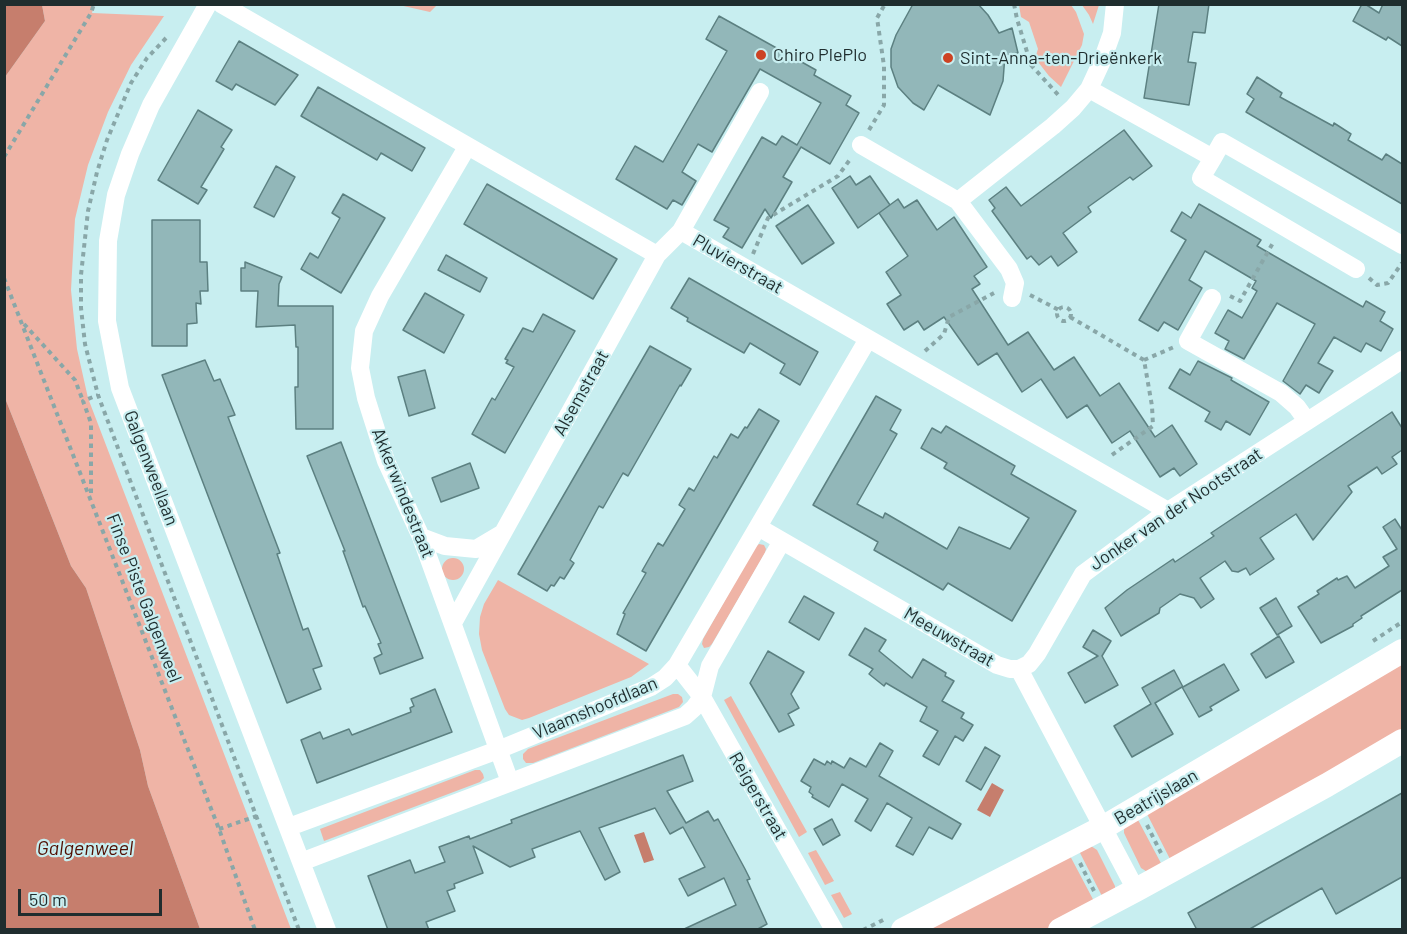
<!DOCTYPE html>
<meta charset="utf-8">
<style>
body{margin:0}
#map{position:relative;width:1407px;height:934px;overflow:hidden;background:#c8eef0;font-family:Barlow,sans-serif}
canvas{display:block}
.frame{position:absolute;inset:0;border:6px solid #1f2d2e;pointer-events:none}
.scale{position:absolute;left:18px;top:889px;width:144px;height:27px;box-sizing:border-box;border:3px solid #1f2d2e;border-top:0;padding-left:8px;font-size:18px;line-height:21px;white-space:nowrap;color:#1f2d2e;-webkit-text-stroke:4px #c8eef0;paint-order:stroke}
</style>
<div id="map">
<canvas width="1407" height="934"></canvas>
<div class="frame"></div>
<div class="scale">50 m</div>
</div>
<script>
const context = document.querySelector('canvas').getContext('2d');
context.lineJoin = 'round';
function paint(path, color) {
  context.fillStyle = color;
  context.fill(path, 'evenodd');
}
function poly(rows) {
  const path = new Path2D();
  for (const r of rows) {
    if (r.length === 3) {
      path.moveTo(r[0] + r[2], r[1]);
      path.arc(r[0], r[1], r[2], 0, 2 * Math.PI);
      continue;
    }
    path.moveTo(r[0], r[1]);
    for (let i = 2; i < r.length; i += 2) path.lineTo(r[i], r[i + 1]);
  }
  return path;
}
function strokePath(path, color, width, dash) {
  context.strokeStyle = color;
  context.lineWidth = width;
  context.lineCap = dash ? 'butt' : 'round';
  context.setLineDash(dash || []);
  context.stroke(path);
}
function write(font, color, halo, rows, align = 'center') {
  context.font = font + ' Barlow,sans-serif';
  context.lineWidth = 4.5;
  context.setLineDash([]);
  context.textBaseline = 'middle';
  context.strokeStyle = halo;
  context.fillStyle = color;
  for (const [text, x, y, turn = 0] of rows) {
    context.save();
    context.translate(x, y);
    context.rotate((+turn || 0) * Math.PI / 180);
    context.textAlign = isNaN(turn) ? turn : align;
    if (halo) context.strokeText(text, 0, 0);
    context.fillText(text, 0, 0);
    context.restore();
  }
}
paint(poly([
 [42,5,94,5,92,13,164,16,131,65,108,112,88,165,75,219,71,290,77,349,88,398,291,929,200,929,148,786,140,750,86,588,71,566,5,398,5,77,45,21],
 [399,5,437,4,437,5,430,12],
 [1019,5,1071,5,1076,12,1084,34,1082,45,1061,87,1049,76,1035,58,1038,49,1029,22,1021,17],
 [1082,5,1099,5,1093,24,1089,15],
 [759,544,764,545,766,549,765,553,712,644,709,647,704,648,702,644,703,639,755,547],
 [453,569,11],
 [498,580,649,664,631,677,529,718,522,720,509,715,505,709,482,650,479,634,480,617,484,604],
 [1402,660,1402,729,1172,863,1146,812],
 [673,694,678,694,682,697,683,702,679,707,533,763,526,763,523,759,523,754,528,749],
 [731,696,807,832,799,837,724,700],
 [475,770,480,770,483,774,484,778,480,782,324,841,320,829],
 [1137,818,1163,867,1149,873,1141,868,1124,833,1124,829],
 [1091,846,1097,850,1115,886,1115,890,1104,900,1078,849],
 [816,850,834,881,825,885,808,853],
 [1068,852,1096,905,1047,929,918,930],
 [840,892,852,914,844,918,831,895]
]), '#efb4a6');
paint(poly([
 [5,4,42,5,45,21,5,77],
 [5,398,71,566,86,588,140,750,148,786,200,929,5,929],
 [992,783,1004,790,990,817,977,810],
 [644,832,654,860,644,863,634,835]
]), '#c67e6d');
const building = poly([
 [913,4,978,4,988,15,999,33,1012,28,1018,53,1005,55,1003,81,990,115,938,85,924,110,913,103,898,87,891,67,891,49,896,35,913,4],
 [1159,4,1209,4,1205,33,1193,32,1188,62,1196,63,1189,105,1144,98,1159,4],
 [1362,4,1365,4,1379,13,1383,4,1402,4,1402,46,1388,37,1386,40,1353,21,1362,4],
 [719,16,816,70,814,75,851,96,846,105,859,113,830,164,801,147,783,177,792,182,771,218,765,209,742,248,723,237,729,228,714,220,762,137,776,145,782,136,797,145,821,103,760,69,712,152,698,144,682,172,696,181,682,205,673,200,667,209,616,179,635,146,663,162,727,51,706,39,719,16],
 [239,41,298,75,275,105,236,84,232,90,216,81,239,41],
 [1257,77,1282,93,1280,97,1333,126,1334,123,1351,134,1348,140,1382,160,1386,154,1402,164,1402,204,1246,112,1254,99,1247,94,1257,77],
 [318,87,425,148,412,171,381,153,377,160,301,116,318,87],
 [198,110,232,130,221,147,224,149,201,187,207,190,198,204,158,180,198,110],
 [1124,130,1152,166,1133,180,1130,177,1088,207,1091,212,1063,233,1077,252,1058,266,1051,256,1039,265,1031,256,1027,259,992,211,995,208,989,200,1006,187,1021,206,1124,130],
 [276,166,295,177,274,217,254,207,276,166],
 [850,176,856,185,870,176,890,205,858,228,832,188,850,176],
 [487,184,617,259,593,299,464,224,487,184],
 [343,194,385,218,341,293,301,269,310,253,318,258,340,218,332,213,343,194],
 [898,199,904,208,917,200,937,230,954,217,987,267,974,276,980,284,972,289,1008,345,1028,332,1054,370,1074,357,1100,396,1119,383,1155,437,1172,425,1197,464,1180,476,1174,468,1160,477,1130,431,1112,443,1087,405,1067,418,1041,379,1022,392,997,353,978,365,944,317,924,330,918,321,904,330,887,304,901,295,886,272,908,256,879,213,898,199],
 [1199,204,1261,240,1257,246,1363,307,1366,301,1385,312,1380,321,1393,329,1381,351,1366,343,1361,352,1334,337,1318,363,1333,371,1325,383,1319,393,1306,385,1300,394,1283,381,1315,324,1277,303,1244,359,1225,349,1229,341,1215,333,1228,310,1242,318,1257,291,1252,288,1256,281,1205,251,1189,280,1202,288,1178,330,1164,322,1158,331,1139,320,1186,240,1171,231,1182,212,1191,218,1199,204],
 [808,205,834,243,802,264,776,226,808,205],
 [152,220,200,220,200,262,207,262,208,291,200,291,201,304,196,303,197,323,187,324,187,346,152,346,152,220],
 [446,255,487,278,480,292,438,270,446,255],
 [245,262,282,277,279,284,278,306,333,306,333,429,296,429,295,387,298,387,298,347,296,347,295,325,256,327,258,291,241,291,241,268,245,268,245,262],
 [689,278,818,352,800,385,780,373,785,364,750,343,744,353,687,321,688,318,671,308,689,278],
 [425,293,464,315,444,353,403,330,425,293],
 [543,314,575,331,505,453,472,434,492,398,495,400,514,367,506,363,508,360,505,359,523,328,533,332,543,314],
 [650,346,691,369,681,386,680,385,628,476,623,473,603,508,599,506,570,560,574,563,564,579,560,577,554,586,551,585,547,591,518,574,650,346],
 [205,360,214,381,220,379,235,415,228,417,280,553,277,554,303,630,308,628,322,666,313,669,321,689,287,703,162,375,205,360],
 [1198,361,1232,378,1231,380,1269,402,1250,435,1226,421,1221,430,1205,421,1210,412,1169,388,1180,369,1190,375,1198,361],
 [425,370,435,408,409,416,398,377,425,370],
 [876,396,901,410,890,430,897,434,857,504,883,518,885,513,947,549,959,527,1010,549,1029,518,944,468,947,463,921,448,932,428,941,433,946,426,1015,466,1011,474,1076,511,1012,621,948,583,943,590,909,570,874,550,878,542,813,505,876,396],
 [759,409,779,421,646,651,617,634,625,614,623,613,646,573,642,571,658,543,663,546,685,509,679,505,689,488,694,491,714,456,717,458,731,434,738,438,745,427,747,428,759,409],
 [1392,412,1402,428,1402,450,1392,457,1397,464,1382,474,1377,467,1348,486,1352,492,1313,540,1296,514,1260,538,1274,559,1250,575,1246,568,1238,572,1232,571,1225,561,1200,578,1214,599,1201,608,1194,598,1180,594,1160,608,1159,613,1121,636,1105,608,1127,590,1173,559,1175,562,1214,536,1211,533,1392,412],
 [341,442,423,658,380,674,374,658,382,654,378,644,381,643,365,606,363,607,343,551,345,551,307,456,341,442],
 [470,463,479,488,441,502,432,478,470,463],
 [1395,519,1402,530,1402,590,1361,616,1362,618,1353,624,1353,626,1321,643,1298,607,1319,594,1317,591,1337,578,1338,580,1347,576,1355,588,1389,566,1383,557,1397,549,1383,527,1395,519],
 [804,596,834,613,819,640,789,622,804,596],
 [1276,598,1292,626,1277,635,1260,608,1276,598],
 [865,628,886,640,879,651,912,678,923,659,946,673,945,676,954,681,942,701,964,713,961,718,973,725,963,741,955,736,939,765,923,756,938,731,920,721,927,707,886,683,884,686,869,674,873,669,849,655,865,628],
 [1093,630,1111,641,1102,656,1118,685,1085,703,1068,673,1098,656,1083,647,1093,630],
 [1279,636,1294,662,1266,678,1251,654,1279,636],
 [768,651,804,672,791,694,799,708,788,714,794,725,779,732,750,683,768,651],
 [1224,664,1239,690,1210,707,1212,710,1199,717,1182,687,1155,703,1173,734,1132,757,1114,726,1151,704,1142,688,1174,670,1183,687,1224,664],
 [435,689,452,732,317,783,301,740,320,732,323,739,349,729,352,735,411,712,410,708,414,706,411,699,435,689],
 [880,743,893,751,879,776,961,824,952,839,929,827,913,855,896,846,912,818,887,803,871,831,855,821,868,799,842,784,829,807,812,797,813,795,809,792,811,787,801,781,814,759,825,765,827,761,831,764,832,761,844,768,850,758,866,767,880,743],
 [985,747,1000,756,981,790,966,781,985,747],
 [683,755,693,781,667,791,686,823,708,811,714,821,718,819,745,869,750,879,747,880,767,924,756,930,682,930,736,905,724,878,688,896,679,879,705,867,683,827,670,834,655,808,599,828,620,872,605,880,580,831,532,849,535,857,510,867,473,846,483,873,454,884,455,888,447,891,455,911,426,922,429,930,388,930,368,876,410,860,415,873,445,862,439,847,469,836,470,839,512,823,511,820,683,755],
 [1402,793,1402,877,1336,914,1322,888,1248,930,1197,930,1188,913,1402,793],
 [832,819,840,835,823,845,814,829,832,819]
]);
paint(building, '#92b7b9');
strokePath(building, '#5c8081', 1.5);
strokePath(poly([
 [1014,4,1017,19,1031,65,1061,98],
 [166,38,147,58,131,83,107,140,97,172,88,211,81,275,81,308,85,344,98,395,299,930],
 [869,130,884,105,884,66,877,18,885,4],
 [4,157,91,13,94,4],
 [753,254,768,218,838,176,851,158],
 [4,278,219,829,255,930],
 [1369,278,1377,285,1388,283,1402,263],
 [1030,295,1059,310],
 [1230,296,1240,301,1274,241],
 [1064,314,7],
 [1070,317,1144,360,1152,406,1153,426,1109,457],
 [24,324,75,380,83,401],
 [925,351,944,334,949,317,994,293],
 [1144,360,1174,347],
 [91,493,91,423,83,401,98,395],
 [1373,641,1402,622],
 [1147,825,1161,853],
 [219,829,257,816],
 [1080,863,1094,891],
 [863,930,885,919]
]), '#89a7a8', 4, [4.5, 4.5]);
strokePath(poly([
 [208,4,151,105,130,154,116,195,108,241,107,321,120,388,327,930],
 [221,4,657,255,681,231,1168,511],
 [1089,89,1213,158,1222,142,1402,245],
 [861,145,958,201,1009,269,1015,283,1012,298],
 [467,147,380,296,364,331,360,368,366,398,386,461,421,537,510,782],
 [1213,158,1201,178,1356,269],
 [958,201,1053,126,1073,108,1089,89,1102,61,1112,33,1115,4],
 [681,231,760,92],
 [1212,298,1188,341,1281,393,1297,407,1307,421],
 [758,527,997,665,1010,669,1019,669,1136,890],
 [421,537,445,546,476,549,503,533],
 [453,623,657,255],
 [677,665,702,697,834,930],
 [1019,669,1029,664,1037,654,1083,574,1168,511,1402,360],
 [289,827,498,750,651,687,665,678,677,665,868,339],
 [301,862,685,716,694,708,702,697,710,666,782,541]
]), '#fff', 18);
strokePath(poly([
 [903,930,1104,827,1402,651],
 [1060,930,1136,890,1327,785,1402,741]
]), '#fff', 24);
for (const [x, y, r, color] of [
 [761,55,6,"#cd4324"],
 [948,58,6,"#cd4324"]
]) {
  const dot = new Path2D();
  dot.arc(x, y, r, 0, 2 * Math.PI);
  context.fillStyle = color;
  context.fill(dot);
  strokePath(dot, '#c8eef0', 2);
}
write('18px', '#1f2d2e', '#c8eef0', [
 ["Chiro PlePlo",773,55],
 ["Sint-Anna-ten-Drieënkerk",960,58]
], 'left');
write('18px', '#1f2d2e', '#c8eef0', [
 ["Pluvierstraat",738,264,30],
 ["Alsemstraat",581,393,-61],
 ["Galgenweellaan",151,468,69],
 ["Akkerwindestraat",403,493,68],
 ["Jonker van der Nootstraat",1176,509,-34],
 ["Finse Piste Galgenweel",144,598,69],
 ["Meeuwstraat",949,637,30],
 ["Vlaamshoofdlaan",595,708,-23],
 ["Reigerstraat",758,796,60],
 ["Beatrijslaan",1156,797,-30]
]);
write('italic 20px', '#510f02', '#c8eef0', [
 ["Galgenweel",85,848]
]);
</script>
